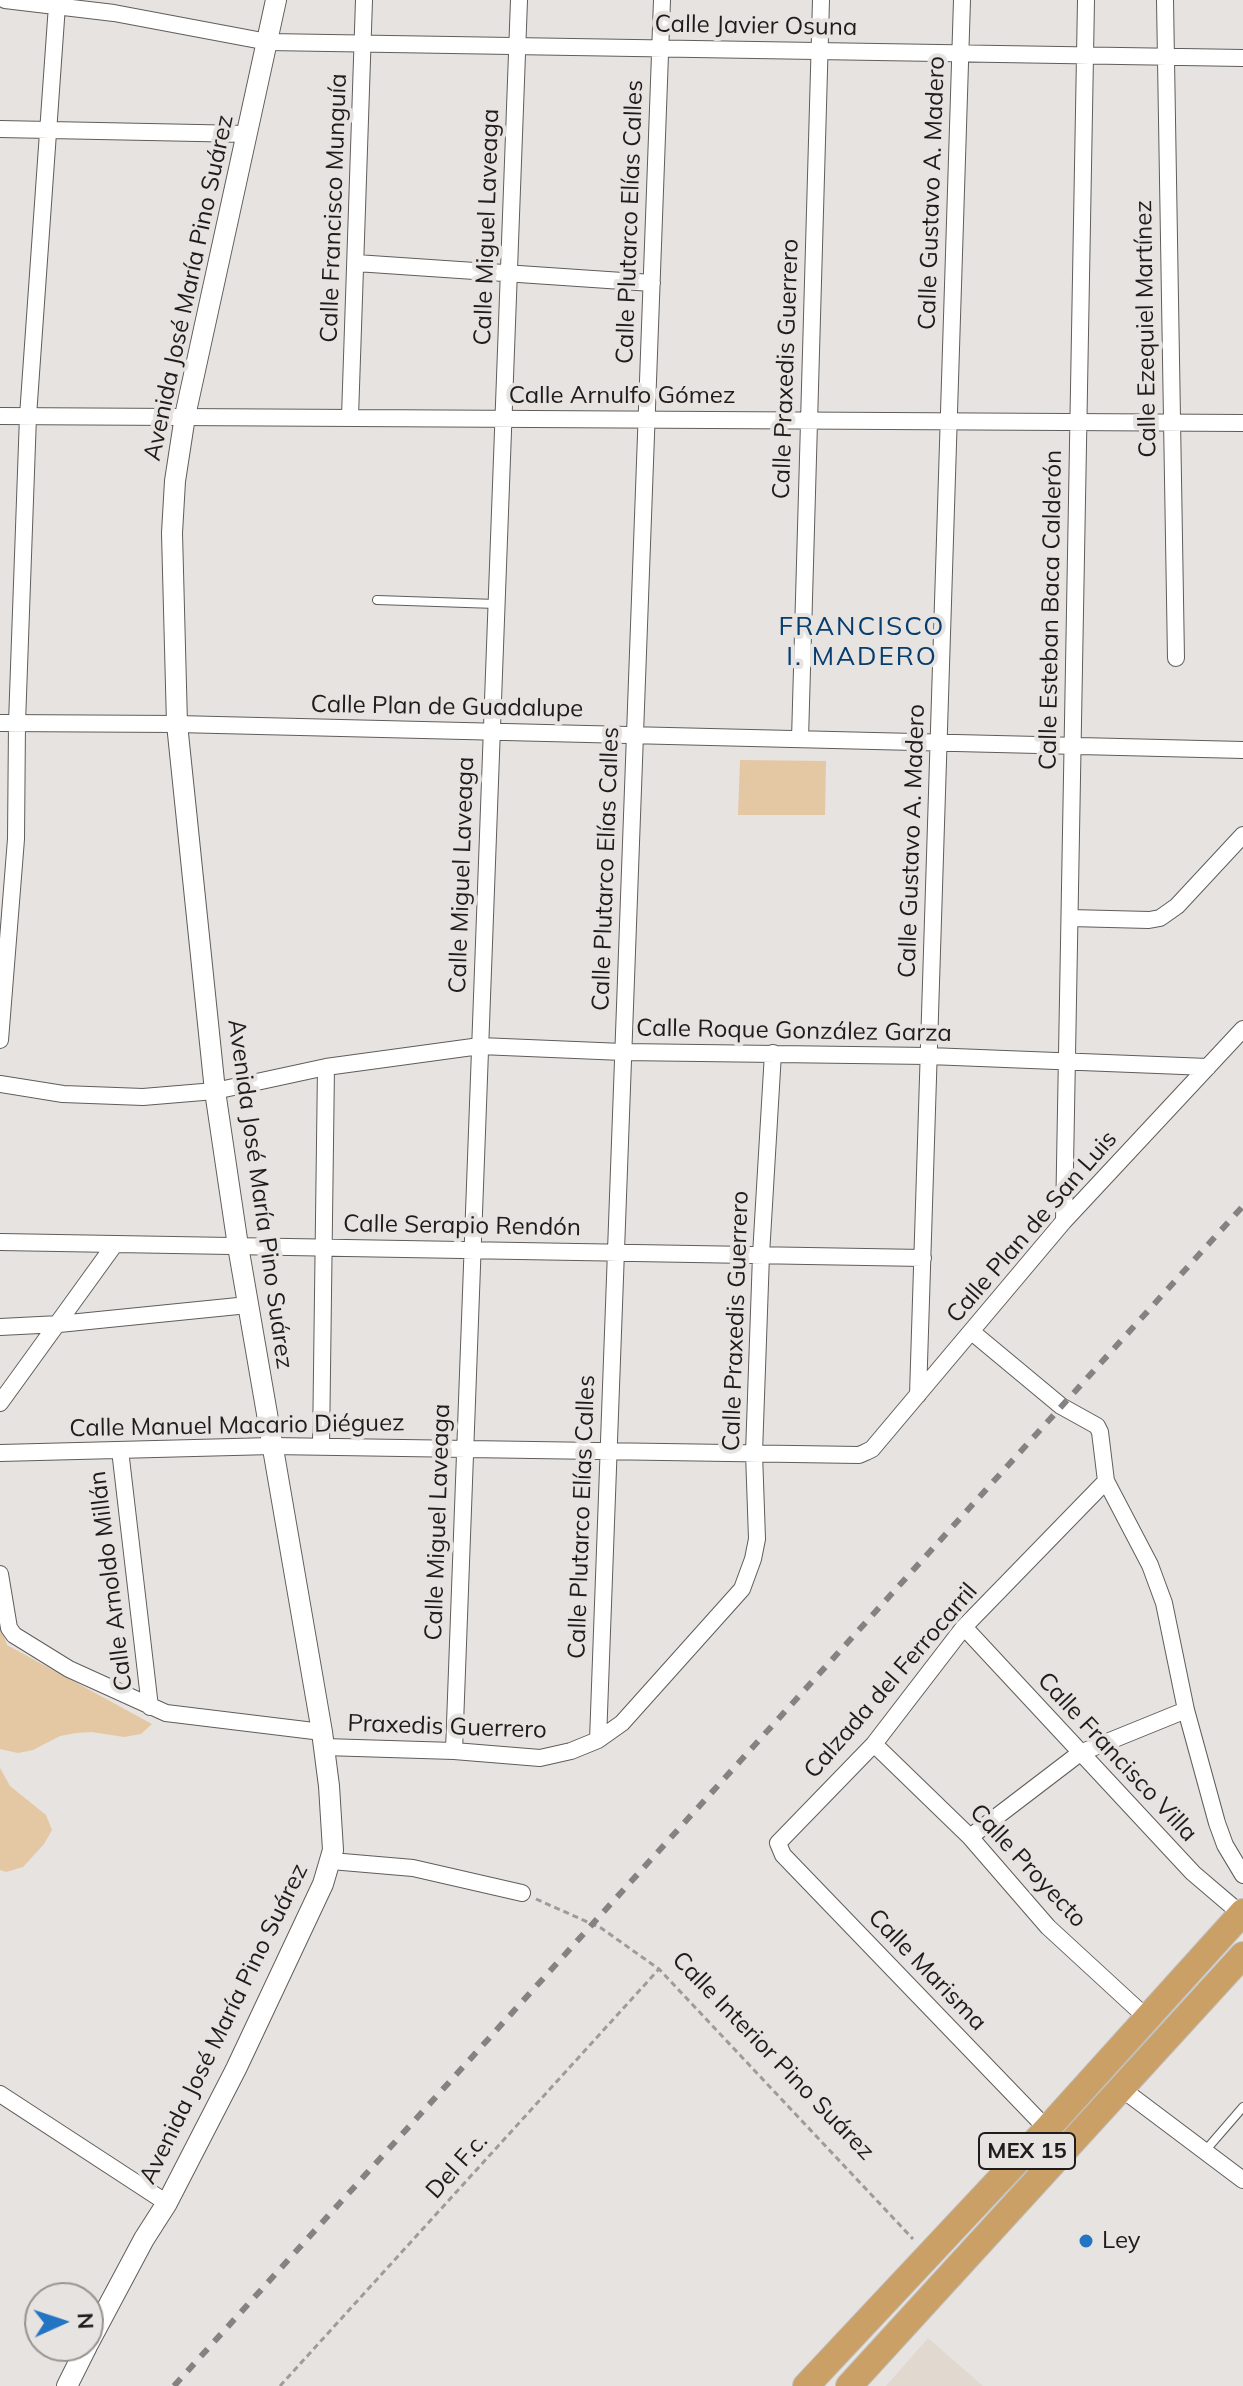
<!DOCTYPE html>
<meta charset="utf-8">
<style>
body{margin:0}
#map{position:relative;width:1243px;height:2386px;overflow:hidden;background:#e6e3e0;font-family:Mulish,sans-serif}
canvas{display:block}
.north{position:absolute;left:24px;top:2282px;width:80px;height:80px;box-sizing:border-box;background:#e6e3e0;border:2px solid #969492;border-radius:50%;rotate:87deg;font-size:22px;font-weight:700;line-height:32px;text-align:center;color:#1e1d1c}
.north::after{content:'';display:block;margin:auto;width:28px;height:36px;background:#2374c3;clip-path:polygon(50% 0,100% 100%,50% 72%,0 100%)}
</style>
<div id="map">
<canvas width="1243" height="2386"></canvas>
<div class="north">N</div>
</div>
<script>
const context = document.querySelector('canvas').getContext('2d');
context.lineJoin = 'round';
function paint(path, color) {
  context.fillStyle = color;
  context.fill(path, 'evenodd');
}
function poly(rows) {
  const path = new Path2D();
  for (const r of rows) {
    path.moveTo(r[0], r[1]);
    for (let i = 2; i < r.length; i += 2) path.lineTo(r[i], r[i + 1]);
  }
  return path;
}
function strokePath(path, color, width, dash) {
  context.strokeStyle = color;
  context.lineWidth = width;
  context.lineCap = dash ? 'butt' : 'round';
  context.setLineDash(dash || []);
  context.stroke(path);
}
function write(font, color, halo, rows, align = 'center') {
  context.font = font + ' Mulish,sans-serif';
  context.lineWidth = 8;
  context.setLineDash([]);
  context.textBaseline = 'middle';
  context.strokeStyle = halo;
  context.fillStyle = color;
  for (const [text, x, y, turn = 0] of rows) {
    context.save();
    context.translate(x, y);
    context.rotate((+turn || 0) * Math.PI / 180);
    context.textAlign = isNaN(turn) ? turn : align;
    if (halo) context.strokeText(text, 0, 0);
    context.fillText(text, 0, 0);
    context.restore();
  }
}
paint(poly([
 [928,2338,983,2386,886,2386]
]), '#e1d9cf');
paint(poly([
 [740,760,826,761,825,815,738,815],
 [0,1625,7,1645,152,1724,141,1734,124,1737,92,1732,76,1733,60,1736,33,1750,18,1753,0,1749],
 [0,1768,10,1786,46,1815,52,1830,44,1844,23,1867,6,1872,0,1870]
]), '#e4c7a3');
const service = poly([
 [377,600,496,604],
 [1205,2151,1243,2107]
]);
const minor = poly([
 [5,0,114,13,268,42,1243,58],
 [1165,0,1176,658],
 [0,129,247,134],
 [356,263,652,283],
 [0,416,1243,423],
 [350,417,364,0],
 [0,723,177,724,1243,750],
 [800,739,821,0],
 [1070,918,1149,920,1160,918,1177,906,1243,835],
 [0,1040,16,839,17,723,28,416,57,5],
 [0,1084,63,1094,143,1097,215,1091,326,1067,480,1046,623,1052,929,1056,1208,1067],
 [1064,1221,1086,0],
 [0,1242,923,1258],
 [0,1327,59,1324,248,1305],
 [972,1332,1061,1406,1097,1426,1100,1432,1106,1481,1150,1565,1164,1603,1186,1710,1217,1823,1225,1845,1243,1875],
 [918,1395,962,0],
 [0,1403,115,1244],
 [321,1446,326,1067],
 [120,1450,150,1707],
 [0,1453,272,1446,859,1455,866,1452,872,1449,1064,1221,1243,1029],
 [0,1574,9,1628,14,1635,69,1669,166,1713,322,1732],
 [964,1627,1193,1873,1241,1914],
 [598,1740,662,0],
 [874,1744,970,1837,1048,1927,1148,2019],
 [324,1747,454,1751,540,1758,571,1751,598,1740,622,1723,742,1589,753,1559,757,1539,754,1453,761,1255,773,1053],
 [454,1751,519,0],
 [970,1837,1080,1753,1186,1710],
 [331,1861,413,1868,522,1893],
 [1122,2089,1243,2180],
 [0,2094,167,2203],
 [1047,2129,783,1855,778,1843,874,1744,964,1627,1106,1481]
]);
const tertiary = poly([
 [88,2344,144,2239,167,2203,236,2069,323,1884,333,1850,329,1786,322,1732,238,1246,215,1091,177,724,172,533,175,481,185,416,276,0],
 [67,2386,87,2346]
]);
const trunk = poly([
 [806,2386,1047,2129,1243,1912],
 [849,2386,1243,1955]
]);
strokePath(service, '#605d5a', 10);
strokePath(minor, '#605d5a', 18);
strokePath(tertiary, '#605d5a', 22);
strokePath(trunk, '#c0c0bf', 28);
strokePath(poly([
 [536,1899,601,1928,659,1969,913,2239],
 [280,2386,659,1969]
]), '#9e9c99', 3, [6, 4]);
strokePath(service, '#fff', 8);
strokePath(minor, '#fff', 16);
strokePath(tertiary, '#fff', 20);
strokePath(trunk, '#cba066', 26);
strokePath(poly([
 [174,2386,1243,1206]
]), '#858381', 6, [10, 10]);
for (const [x, y, r, color] of [
 [1086,2241,8,"#2374c3"]
]) {
  const dot = new Path2D();
  dot.arc(x, y, r, 0, 2 * Math.PI);
  context.fillStyle = color;
  context.fill(dot);
  strokePath(dot, '#e6e3e0', 3);
}
for (const [x, y, w] of [
 [1027,2151,96]
]) {
  const box = new Path2D();
  box.roundRect(x - w / 2, y - 18, w, 36, 6);
  context.fillStyle = '#e6e3e0';
  context.fill(box);
  strokePath(box, '#1e1d1c', 2);
}
write('bold 22px', '#1e1d1c', null, [
 ["MEX 15",1027,2151]
]);
write('24px', '#1e1d1c', '#e6e3e0', [
 ["Calle Javier Osuna",756,26,1],
 ["Calle Gustavo A. Madero",932,193,-88],
 ["Calle Francisco Munguía",334,208,-88],
 ["Calle Plutarco Elías Calles",630,222,-88],
 ["Calle Miguel Laveaga",487,227,-88],
 ["Avenida José María Pino Suárez",189,288,-78],
 ["Calle Ezequiel Martínez",1146,329,-91],
 ["Calle Praxedis Guerrero",786,369,-88],
 ["Calle Arnulfo Gómez",622,396],
 ["Calle Esteban Baca Calderón",1051,610,-89],
 ["Calle Plan de Guadalupe",447,707,1],
 ["Calle Gustavo A. Madero",912,841,-88],
 ["Calle Plutarco Elías Calles",606,869,-88],
 ["Calle Miguel Laveaga",462,875,-88],
 ["Calle Roque González Garza",794,1031,1],
 ["Avenida José María Pino Suárez",260,1194,82],
 ["Calle Serapio Rendón",462,1226,1],
 ["Calle Plan de San Luis",1032,1227,-49],
 ["Calle Praxedis Guerrero",736,1321,-88],
 ["Calle Manuel Macario Diéguez",237,1426,-1],
 ["Calle Plutarco Elías Calles",582,1517,-88],
 ["Calle Miguel Laveaga",438,1522,-88],
 ["Calle Arnoldo Millán",111,1581,-97],
 ["Calzada del Ferrocarril",891,1681,-49],
 ["Praxedis Guerrero",447,1727,2],
 ["Calle Francisco Villa",1117,1757,47],
 ["Calle Proyecto",1028,1866,47],
 ["Calle Marisma",927,1970,46],
 ["Avenida José María Pino Suárez",224,2024,-64],
 ["Calle Interior Pino Suárez",773,2056,46],
 ["Del F.c.",457,2166,-48]
]);
write('24px', '#1e1d1c', '#e6e3e0', [
 ["Ley",1102,2241]
], 'left');
context.letterSpacing = '2px';
write('26px', '#063d6e', '#e6e3e0', [
 ["FRANCISCO",862,627],
 ["I. MADERO",862,657]
]);
context.letterSpacing = '0px';
</script>
